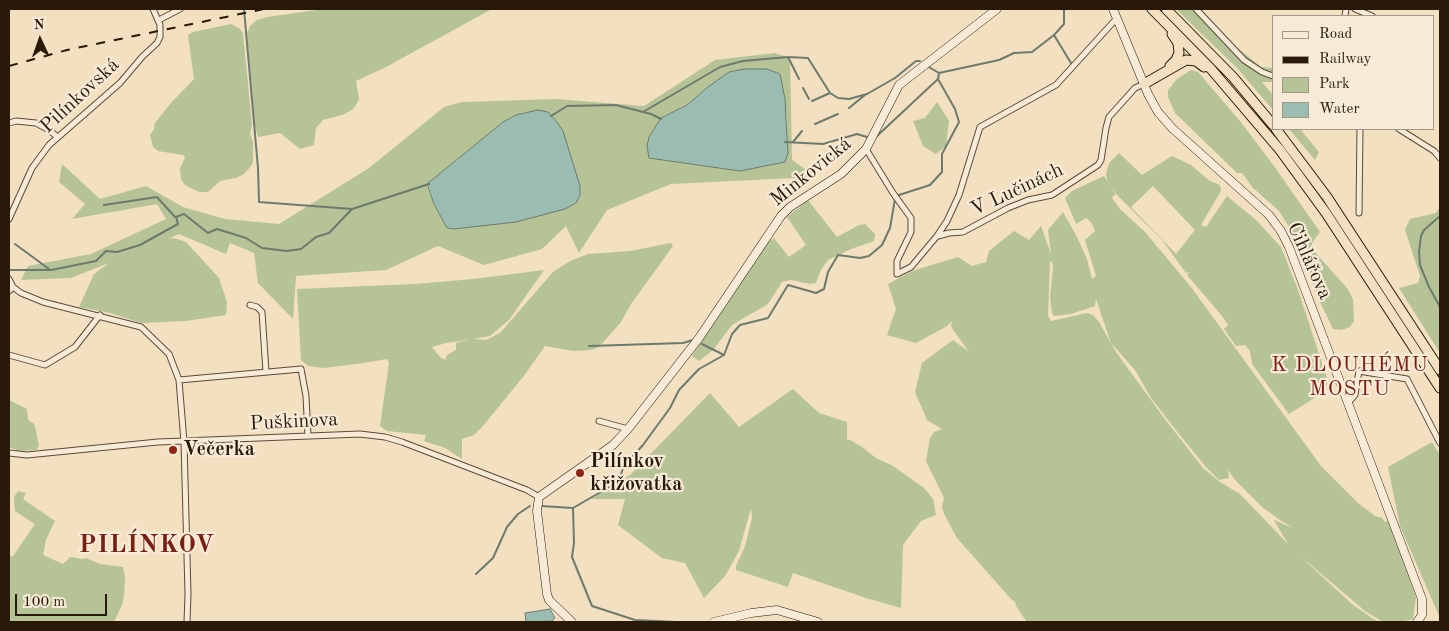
<!DOCTYPE html>
<meta charset="utf-8">
<style>
body{margin:0}
#map{position:relative;width:1449px;height:631px;overflow:hidden;background:#f2e0c1;font-family:"Old Standard TT",serif}
canvas{display:block}
.frame{position:absolute;inset:0;border:10px solid #281909;pointer-events:none}
.legend{position:absolute;left:1272px;top:15px;width:162px;height:115px;box-sizing:border-box;background:#f7ebd7;border:1px solid #a49785;margin:0;padding:6px 9px;list-style:none;font-size:15px;color:#281909}
.legend li{display:flex;align-items:center;gap:10px;height:25px}
.legend b{width:25px;border:1px solid #a49785}
.north{position:absolute;left:15px;top:15px;width:50px;height:50px;-webkit-text-stroke:4px #f7ebd7;paint-order:stroke;rotate:357deg;font-size:14px;font-weight:700;line-height:20px;text-align:center;color:#281909}
.north::after{content:'';display:block;margin:auto;width:18px;height:22px;background:#281909;clip-path:polygon(50% 0,100% 100%,50% 72%,0 100%)}
.scale{position:absolute;left:15px;top:594px;width:92px;height:22px;box-sizing:border-box;border:2px solid #281909;border-top:0;padding-left:6px;font-size:15px;line-height:18px;white-space:nowrap;color:#281909;-webkit-text-stroke:4px #f7ebd7;paint-order:stroke}
</style>
<div id="map">
<canvas width="1449" height="631"></canvas>
<div class="frame"></div>
<ul class="legend">
<li><b style="height:6px;background:#f7ebd7"></b>Road</li>
<li><b style="height:6px;background:#281909"></b>Railway</li>
<li><b style="height:14px;background:#b5c397"></b>Park</li>
<li><b style="height:14px;background:#9bbdb1"></b>Water</li>
</ul>
<div class="north">N</div>
<div class="scale">100 m</div>
</div>
<script>
const context = document.querySelector('canvas').getContext('2d');
context.lineJoin = 'round';
function paint(path, color) {
  context.fillStyle = color;
  context.fill(path, 'evenodd');
}
function poly(rows) {
  const path = new Path2D();
  for (const r of rows) {
    path.moveTo(r[0], r[1]);
    for (let i = 2; i < r.length; i += 2) path.lineTo(r[i], r[i + 1]);
  }
  return path;
}
function strokePath(path, color, width, dash) {
  context.strokeStyle = color;
  context.lineWidth = width;
  context.lineCap = dash ? 'butt' : 'round';
  context.setLineDash(dash || []);
  context.stroke(path);
}
function write(font, color, halo, rows, align = 'center') {
  context.font = font + ' "Old Standard TT",serif';
  context.lineWidth = 4.5;
  context.setLineDash([]);
  context.textBaseline = 'middle';
  context.strokeStyle = halo;
  context.fillStyle = color;
  for (const [text, x, y, turn = 0] of rows) {
    context.save();
    context.translate(x, y);
    context.rotate((+turn || 0) * Math.PI / 180);
    context.textAlign = isNaN(turn) ? turn : align;
    if (halo) context.strokeText(text, 0, 0);
    context.fillText(text, 0, 0);
    context.restore();
  }
}
paint(poly([
 [324,9,492,9,386,67,356,81,359,99,356,105,352,110,342,115,323,120,316,128,314,145,300,149,280,133,258,137,255,126,247,34,250,26,257,20,267,17],
 [1176,9,1197,9,1199,16,1261,67,1273,68,1273,82,1262,82,1273,95,1273,110,1237,68],
 [231,24,239,28,243,33,252,125,250,134,253,142,253,161,252,165,244,174,236,178,220,181,208,192,199,192,185,185,181,179,180,169,185,157,183,155,158,151,153,147,150,135,154,129,155,123,170,104,194,79,188,35,193,32],
 [775,53,790,58,792,160,816,177,671,184,607,210,579,253,566,226,542,249,484,265,438,246,386,270,296,276,293,319,258,283,254,253,230,243,226,254,179,234,168,239,174,238,186,242,219,278,227,302,226,315,186,321,141,323,110,313,79,307,94,274,109,263,71,278,21,280,28,266,91,254,166,219,157,204,72,219,85,204,59,182,62,164,100,199,146,186,183,207,225,219,279,224,369,168,444,107,462,102,556,99,644,106,715,60],
 [744,69,767,69,780,74,786,121,787,153,740,171,649,158,661,118,687,105,708,87,729,72],
 [538,110,548,113,557,122,447,228,434,204,427,187,427,184,503,122,516,115],
 [1191,70,1198,72,1240,121,1274,166,1320,232,1312,243,1312,249,1347,288,1353,299,1354,321,1350,327,1342,330,1333,329,1320,302,1297,240,1279,211,1253,188,1242,173,1237,173,1175,113,1168,97,1168,90,1177,79],
 [937,102,949,121,946,146,936,154,923,146,913,121,925,118],
 [1289,129,1300,129,1319,152,1315,160],
 [1119,153,1142,175,1172,156,1191,165,1210,181,1220,185,1221,191,1201,225,1206,227,1227,196,1256,220,1281,247,1298,290,1328,381,1324,392,1289,414,1252,364,1250,351,1245,345,1236,346,1224,329,1228,325,1222,316,1187,275,1189,272,1186,273,1162,240,1118,196,1108,183,1106,175,1107,169,1110,162],
 [1153,186,1195,230,1176,254,1131,207],
 [1104,176,1116,195,1114,195,1112,198,1120,209,1145,232,1191,287,1321,466,1358,503,1375,516,1382,518,1385,522,1391,519,1416,598,1413,619,1401,622,1383,622,1365,611,1299,555,1353,605,1378,622,1027,622,1016,606,1015,602,1011,599,957,538,944,514,942,507,944,498,926,461,930,438,934,432,942,429,927,420,915,392,922,363,953,340,969,352,952,328,951,325,953,320,947,326,916,343,887,335,896,309,888,284,912,271,958,257,972,266,986,262,989,251,1014,231,1029,240,1041,226,1051,254,1048,230,1063,212,1077,237,1087,259,1092,279,1096,276,1085,240,1095,231,1093,226,1090,221,1086,218,1076,224,1065,198,1072,191],
 [1052,261,1053,268,1050,296,1052,313,1054,316,1071,314,1095,306,1096,299,1111,343,1135,370,1151,398,1179,434,1206,467,1219,480,1229,478,1228,470,1236,481,1262,507,1280,520,1293,528,1274,520,1288,544,1240,494,1220,482,1203,468,1164,418,1116,352,1099,322,1093,315,1087,313,1051,321,1048,316,1050,262],
 [808,200,837,237,859,225,865,224,875,234,874,241,851,249,828,260,821,270,816,283,810,284,791,280,782,282,768,304,732,325,713,350,699,361,692,356,767,243,774,238,789,257,806,245,787,217],
 [1440,207,1440,353,1399,288,1418,283,1420,276,1405,230,1410,219,1436,213],
 [671,243,673,246,631,304,621,322,599,347,591,350,574,351,545,346,523,377,482,427,474,435,462,439,462,459,445,448,424,441,426,435,387,431,380,426,389,363,387,359,357,364,323,368,308,366,301,360,297,289,415,284,473,279,544,270,509,320,490,336,473,339,486,340,500,333,553,272,570,261,588,254,630,251],
 [468,340,456,343,456,350,447,355,445,360,440,357,432,347,446,343],
 [793,389,819,413,847,422,847,440,850,440,862,447,876,458,893,466,924,488,933,499,936,515,921,521,903,545,901,608,866,598,793,573,788,587,736,570,736,566,745,546,752,518,751,508,739,551,725,576,704,598,685,563,662,558,618,525,625,499,591,499,630,475,710,393,739,427],
 [9,400,27,409,28,420,34,424,35,426,39,446,36,450,19,451,9,447],
 [1432,442,1440,455,1440,618,1400,526,1388,467],
 [18,491,26,493,23,499,55,521,46,540,43,555,63,564,70,557,82,559,86,558,100,564,123,567,125,577,124,596,122,605,114,622,9,622,9,557,13,556,35,524,15,511,14,497]
]), '#b5c397');
const water = poly([
 [744,69,767,69,780,74,785,99,786,121,788,153,785,162,740,171,649,158,647,146,649,137,661,118,687,105,708,87,729,72,744,69],
 [538,110,548,112,557,122,563,131,580,186,580,195,576,203,565,209,516,222,454,229,447,228,434,204,427,184,503,122,516,115,538,110],
 [550,609,555,618,552,621,526,622,525,613,550,609]
]);
paint(water, '#9bbdb1');
strokePath(water, '#6d7b6e', 1);
strokePath(poly([
 [244,9,258,168,259,202,352,209],
 [1054,35,1071,63],
 [788,57,799,79],
 [927,66,939,73],
 [803,88,809,99],
 [812,101,830,93],
 [849,108,865,95],
 [643,112,720,67,743,61,788,57,808,58,830,93,838,98,849,99,867,94,895,78,916,61,920,61],
 [551,116,567,106,616,105,651,114,661,119],
 [815,124,838,114],
 [877,136,938,79],
 [785,142,823,144,857,134,867,137],
 [793,142,802,131],
 [899,195,930,185,942,172,942,154,959,122,955,109,938,79,939,73,999,60,1014,53,1032,52,1054,35,1064,24,1064,9],
 [104,205,157,197,175,217],
 [1440,216,1424,230,1421,236,1419,252,1420,265,1429,287,1440,307],
 [15,244,49,269],
 [10,270,51,270,96,261,106,251,117,252,140,245,178,224,176,217,184,214,208,233,217,229,246,238,262,248,287,251,301,249,316,237,329,233,352,209,429,184],
 [702,344,724,355],
 [589,346,683,343,693,340],
 [541,506,573,508],
 [476,574,493,558,507,527,518,514,530,506],
 [676,622,635,620,592,606,572,557,574,543,573,508,618,482,624,466,643,445,670,408,679,390,699,369,724,355,732,334,740,325,768,318,788,285,816,293,824,289,828,272,838,255,860,258,869,256,882,245,890,228,895,199]
]), '#6d7b6e', 2);
const street = poly([
 [1196,9,1244,60,1262,72,1273,76],
 [1355,9,1372,16],
 [1345,16,1346,9],
 [159,20,180,9],
 [9,123,16,121,36,123,47,129,58,137],
 [1399,129,1434,151,1440,158],
 [866,149,893,193,911,218,911,232,897,261,897,274,911,267,937,236,947,221,959,195,980,127,1056,85,1117,18],
 [1359,213,1360,129],
 [9,219,32,168,49,145,120,83,142,57,157,43,160,37,160,25,153,9],
 [938,236,949,233,963,232,1008,208,1028,200,1052,195,1098,165,1101,160,1106,128,1109,117,1135,88,1144,84],
 [9,279,13,287,9,291],
 [13,287,21,293,43,302,141,327,169,354,179,380,184,442,188,594,187,622],
 [250,305,257,307,262,312,266,372],
 [9,355,45,365,75,347,100,315],
 [179,380,301,369,306,396,308,436],
 [1348,403,1355,395,1359,371,1407,379,1440,443],
 [599,421,628,429],
 [9,453,27,455,158,442,360,434,385,437,402,442,527,490,539,497]
]);
const secondary = poly([
 [1113,9,1148,94,1158,112,1172,128,1269,215,1281,231,1289,247,1422,599,1422,615,1417,622],
 [572,622,549,600,547,594,537,511,539,497,613,445,628,429,699,338,781,216,790,207,841,174,866,149,899,85,997,9],
 [714,622,751,613,777,610,818,622]
]);
const highway = poly([
 [1152,9,1211,69,1280,150,1326,213,1440,388],
 [1166,9,1233,77,1273,125],
 [1170,66,1176,60,1179,53,1178,43,1172,34],
 [1144,84,1186,60,1196,61,1204,67],
 [1276,129,1327,197,1440,370]
]);
strokePath(street, '#5a4b37', 7);
strokePath(secondary, '#281909', 9);
strokePath(highway, '#281909', 11);
strokePath(street, '#f7ebd7', 5);
strokePath(secondary, '#f7ebd7', 8);
strokePath(highway, '#f2e0c1', 9);
strokePath(poly([
 [9,66,67,50,264,9]
]), '#281909', 2, [9, 9]);
for (const [x, y, r, color] of [
 [173,450,5,"#8f2418"],
 [580,473,5,"#8f2418"]
]) {
  const dot = new Path2D();
  dot.arc(x, y, r, 0, 2 * Math.PI);
  context.fillStyle = color;
  context.fill(dot);
  strokePath(dot, '#f7ebd7', 2);
}
write('20px', '#281909', '#f7ebd7', [
 ["Pilínkovská",80,96,-43],
 ["Minkovická",811,172,-39],
 ["V Lučinách",1017,190,-25],
 ["Cihlářova",1309,261,66],
 ["Puškinova",294,422,-3]
]);
write('bold 20px', '#281909', '#f7ebd7', [
 ["Večerka",183,450],
 ["Pilínkov",590,462],
 ["křižovatka",590,485]
], 'left');
context.letterSpacing = '1px';
write('21px', '#7a1f14', '#f7ebd7', [
 ["K DLOUHÉMU",1350,365],
 ["MOSTU",1350,389]
]);
context.letterSpacing = '0px';
context.letterSpacing = '1px';
write('bold 25px', '#7a1f14', '#f7ebd7', [
 ["PILÍNKOV",147,545]
]);
context.letterSpacing = '0px';
</script>
